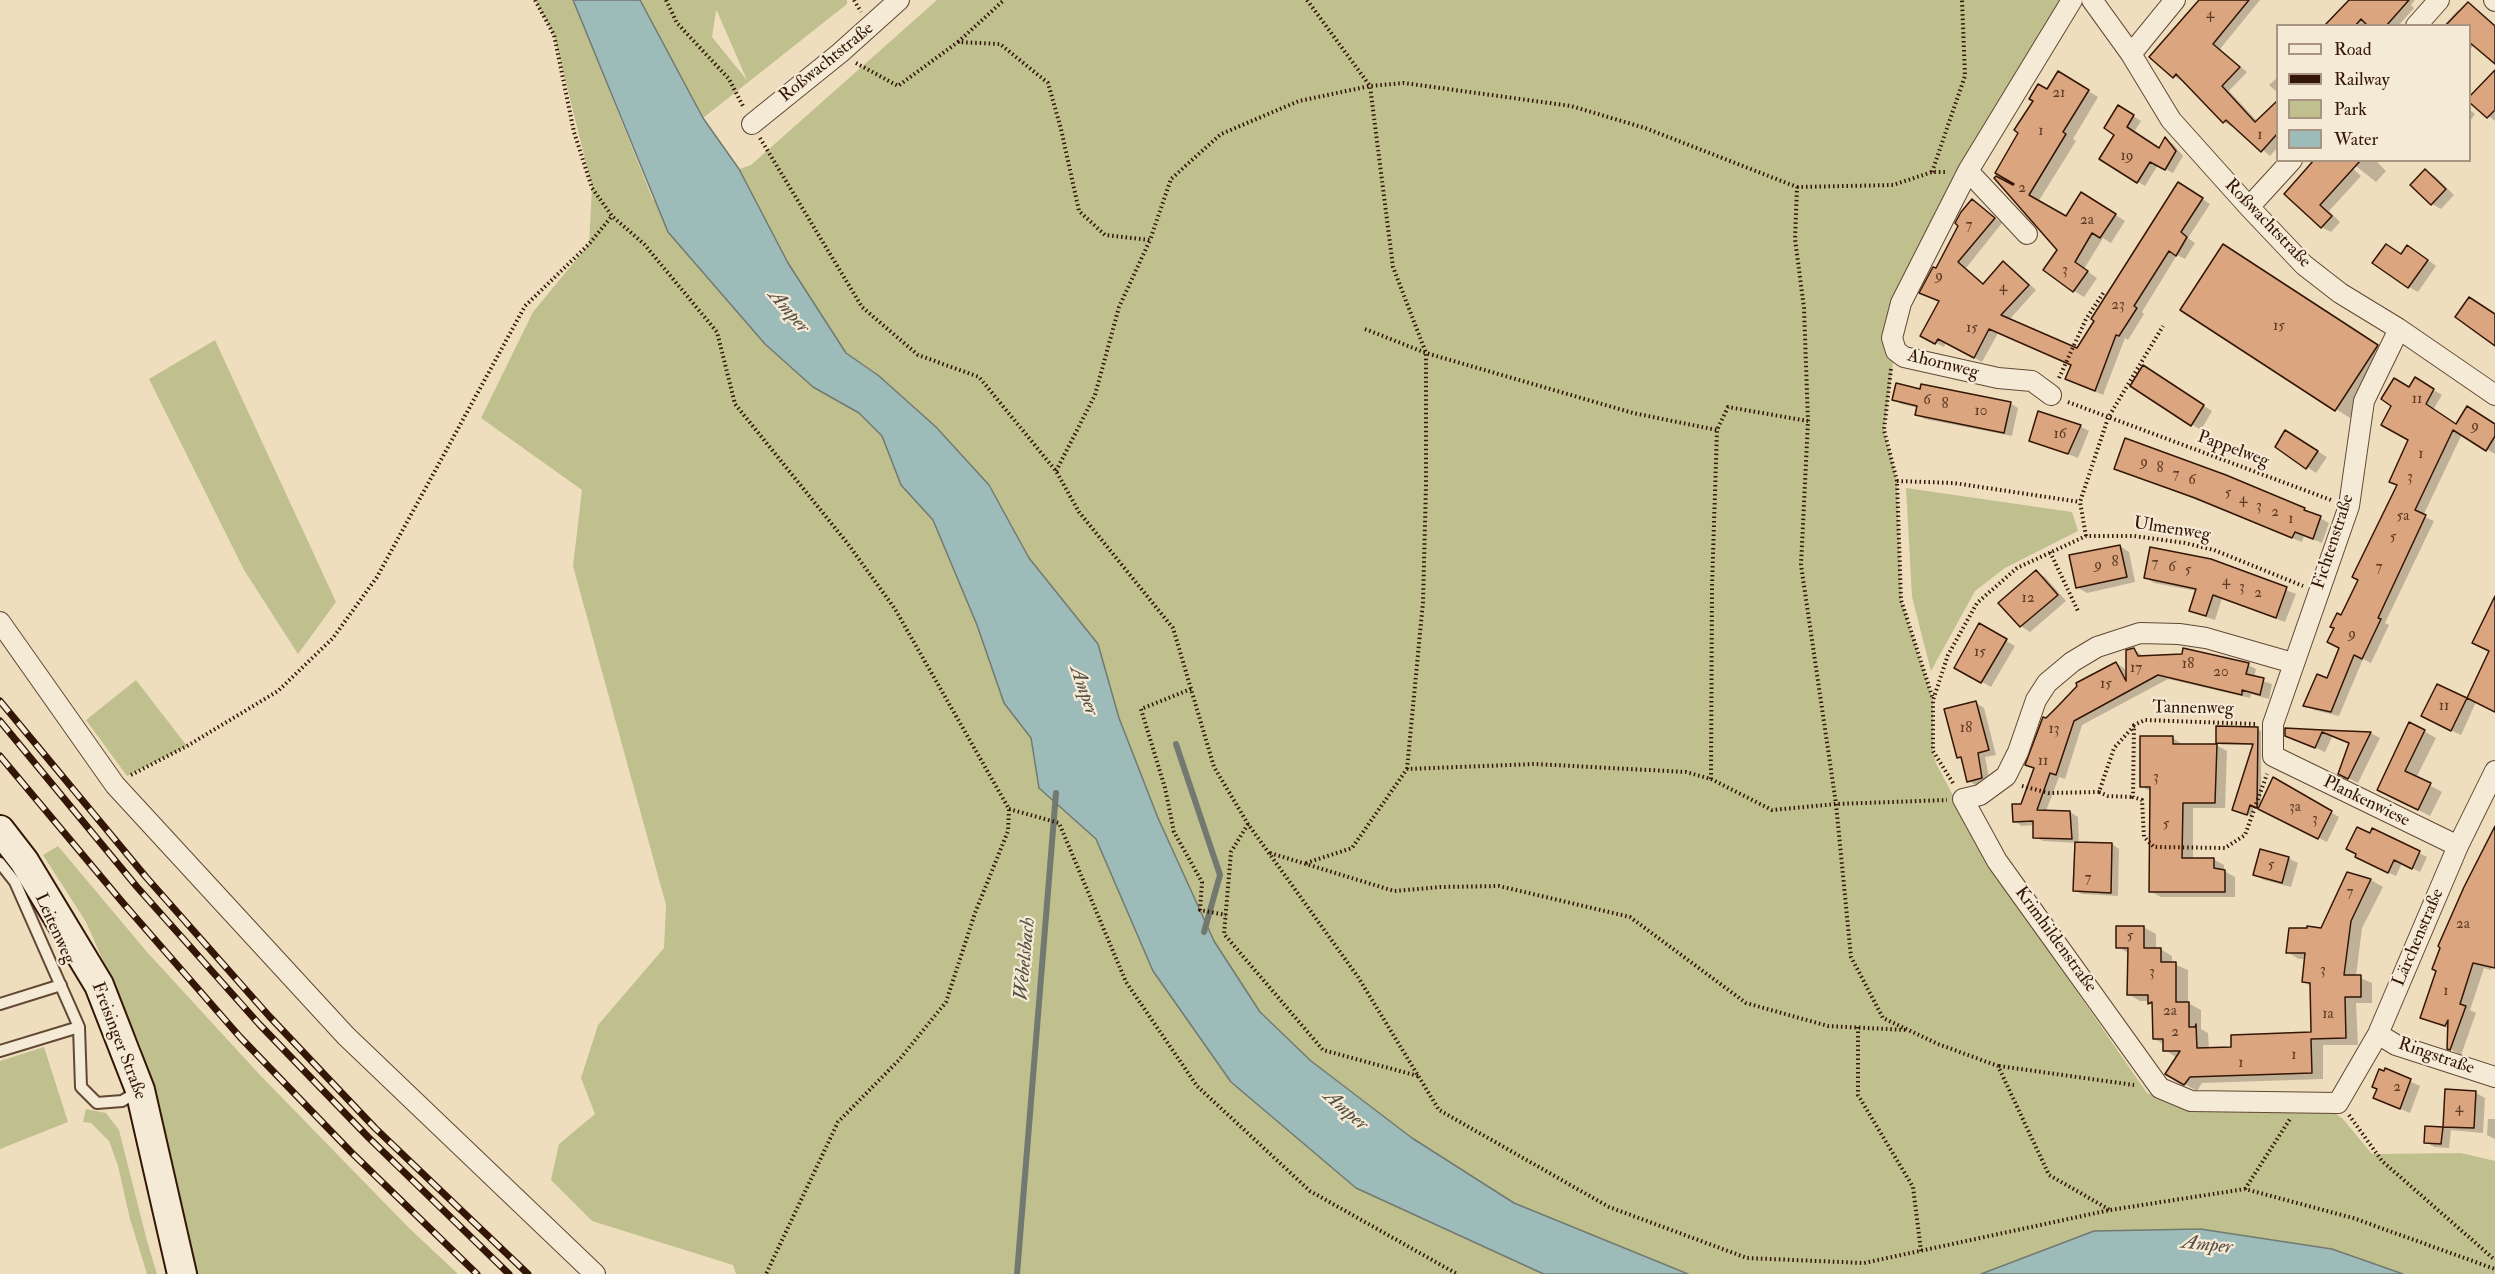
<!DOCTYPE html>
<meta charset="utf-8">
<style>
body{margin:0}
#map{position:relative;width:2495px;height:1274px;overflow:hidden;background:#efdebe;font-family:"IM FELL Double Pica",serif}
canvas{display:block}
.legend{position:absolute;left:2276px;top:24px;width:195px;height:138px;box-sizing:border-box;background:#f5ead5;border:2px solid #a79582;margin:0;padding:8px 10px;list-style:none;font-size:18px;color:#331606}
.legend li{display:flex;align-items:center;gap:12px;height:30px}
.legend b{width:30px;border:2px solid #a79582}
</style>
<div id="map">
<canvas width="2495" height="1274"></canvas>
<ul class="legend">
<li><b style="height:8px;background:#f5ead5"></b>Road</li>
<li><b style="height:8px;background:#331606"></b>Railway</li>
<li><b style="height:16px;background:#bfc08e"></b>Park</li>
<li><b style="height:16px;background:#9cbbb9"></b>Water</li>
</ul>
</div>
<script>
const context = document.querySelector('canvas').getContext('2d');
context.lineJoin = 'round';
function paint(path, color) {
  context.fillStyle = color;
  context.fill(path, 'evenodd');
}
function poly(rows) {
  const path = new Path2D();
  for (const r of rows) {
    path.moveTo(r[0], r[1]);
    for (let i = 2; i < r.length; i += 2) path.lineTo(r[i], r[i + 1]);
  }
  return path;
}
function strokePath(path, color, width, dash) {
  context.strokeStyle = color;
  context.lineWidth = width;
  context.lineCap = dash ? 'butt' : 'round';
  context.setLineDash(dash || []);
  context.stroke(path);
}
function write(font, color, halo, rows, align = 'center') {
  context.font = font + ' "IM FELL Double Pica",serif';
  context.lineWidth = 4.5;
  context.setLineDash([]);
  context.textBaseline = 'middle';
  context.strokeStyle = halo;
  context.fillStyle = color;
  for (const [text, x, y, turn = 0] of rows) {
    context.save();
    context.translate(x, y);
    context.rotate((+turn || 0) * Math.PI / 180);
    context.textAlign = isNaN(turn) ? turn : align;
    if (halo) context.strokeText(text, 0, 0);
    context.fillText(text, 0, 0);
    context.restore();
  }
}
paint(poly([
 [535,0,573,0,653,200,751,165,937,0,2072,0,1901,303,1884,430,1897,481,1901,600,1933,700,1933,751,1936,763,1990,866,2147,1093,2187,1110,2332,1111,2343,1119,2372,1154,2461,1153,2495,1161,2495,1274,2403,1274,2332,1249,2199,1229,2094,1231,1981,1274,1688,1274,1514,1203,1412,1138,1311,1061,1260,1012,1214,941,1158,818,1119,718,1098,644,1029,558,989,485,936,427,879,376,846,353,788,264,668,232,765,344,813,387,859,413,882,436,901,485,933,520,977,625,1004,703,1031,738,1039,788,1096,839,1153,971,1356,1188,1544,1274,736,1274,733,1265,592,1221,551,1180,559,1144,595,1114,581,1078,598,1025,664,948,666,905,573,566,582,490,481,418,533,312,589,244,592,187,554,35],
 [640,0,847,0,847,4,703,118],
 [716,11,717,11,747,80,712,37],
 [215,340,336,602,298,654,244,570,149,379],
 [1906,488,2072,512,2078,531,2005,568,1975,591,1931,671,1912,597],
 [136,680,187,746,127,776,86,720],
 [58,846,147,952,260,1075,409,1228,458,1274,197,1274,186,1235,168,1144,141,1047,86,922,43,855],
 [44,1047,68,1122,0,1149,0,1061],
 [86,1109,106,1113,119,1130,147,1241,157,1274,147,1274,130,1219,118,1166,109,1141,91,1123,83,1122]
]), '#bfc08e');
const water = poly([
 [573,0,640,0,703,118,739,169,788,263,846,353,879,376,936,427,989,485,1029,558,1098,644,1119,718,1158,818,1214,941,1260,1012,1311,1061,1412,1138,1514,1203,1688,1274,1544,1274,1537,1271,1356,1188,1231,1082,1153,971,1096,839,1039,788,1031,738,1004,703,977,625,933,520,901,485,882,436,859,413,813,387,765,344,668,232,573,0],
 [2200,1229,2332,1249,2403,1274,1981,1274,2094,1231,2200,1229]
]);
paint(water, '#9cbbb9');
strokePath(water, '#727971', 1.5);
paint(poly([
 [2200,0,2260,0,2220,49,2247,72,2229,91,2258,122,2275,105,2278,106,2278,147,2270,156,2234,125,2232,127,2224,122,2183,79,2182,81,2173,76],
 [2371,0,2415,0,2411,5,2414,8,2398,26,2338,26],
 [2468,4,2495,25,2495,62,2474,44,2470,50,2470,26,2443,26,2458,10,2460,11],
 [2495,72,2495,121,2470,100],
 [2059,73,2098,97,2073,139,2076,141,2038,202,2066,218,2092,200,2125,221,2111,243,2103,238,2084,269,2097,278,2084,297,2074,291,2059,250,2013,187,2048,91],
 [2278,77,2278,93,2269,85],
 [2119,107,2141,121,2134,132,2159,149,2165,139,2173,144,2183,156,2173,173,2158,165,2145,186,2101,159,2117,134],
 [2470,110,2475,114,2470,121],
 [2312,160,2344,160,2361,176,2329,211,2340,222,2331,232,2321,227,2312,165,2310,163],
 [2354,160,2375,160,2386,171,2376,182,2352,163],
 [2425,171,2435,176,2454,195,2441,209,2432,204],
 [2187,189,2210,204,2188,238,2195,243,2185,259,2177,255,2142,312,2144,314,2128,340,2125,338,2103,395,2075,383,2073,365,1998,333,1982,362,1946,342,1944,347,1930,340,1940,302,1921,293,1937,270,1972,200,2002,223,1966,268,1984,284,2004,263,2012,268,2036,290,2009,320,2078,350],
 [2417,252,2436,266,2418,292,2409,287,2402,255],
 [2238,254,2391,355,2350,418,2182,309],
 [2153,373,2212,411,2201,430,2191,424],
 [2415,379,2442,395,2433,410,2457,425,2495,425,2495,454,2462,434,2423,516,2434,521,2385,623,2389,625,2371,663,2363,659,2339,716,2314,710,2305,705,2327,680,2341,648,2342,617,2398,485,2410,439,2409,389],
 [1893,399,2010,403,2018,408,2012,436,1925,419,1917,414,1918,408,1901,404],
 [2080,426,2089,431,2078,458,2031,440],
 [2286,432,2327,457,2316,473,2277,446],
 [2116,468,2320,518,2329,523,2322,543,2304,536,2302,542],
 [2120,546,2129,552,2135,582,2087,593,2077,587],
 [2211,561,2296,594,2285,622,2222,598,2215,620,2200,615,2191,610,2197,591,2154,583,2146,578],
 [2036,572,2045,577,2066,601,2030,632,2021,626],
 [2495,599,2495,711,2476,702,2461,735,2432,721,2438,686,2467,700,2491,652],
 [1979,625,2015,646,1991,687,1956,667],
 [2134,649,2144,657,2248,665,2256,669,2254,678,2272,684,2269,699,2251,694,2250,698,2168,679,2082,725,2065,779,2059,777,2046,811,2070,812,2078,817,2079,844,2112,844,2119,849,2118,896,2082,894,2074,890,2077,843,2043,841,2035,837,2034,825,2022,826,2014,821,2035,769,2027,764,2046,720,2116,663,2124,668,2127,675],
 [1976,703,1984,708,1996,755,1985,757,1990,783,1977,786,1969,781,1963,760,1958,757],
 [2257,729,2261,731,2261,807,2273,779,2339,817,2327,842,2254,806,2251,816,2238,812,2254,745,2222,745,2217,742],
 [2286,730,2371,733,2380,738,2358,783,2340,774,2350,744,2332,737,2325,752,2286,735],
 [2424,731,2436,738,2416,778,2442,792,2430,816,2391,796],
 [2173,738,2183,745,2216,745,2227,751,2225,808,2193,808,2193,859,2213,859,2224,865,2224,871,2235,877,2235,897,2161,897,2150,891,2151,792,2141,786],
 [2495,829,2495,959,2491,970,2484,968,2470,1010,2476,1013,2461,1055,2448,1048,2449,1029,2422,1017],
 [2373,830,2427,857,2420,872,2402,863,2396,876,2364,861,2358,854],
 [2288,858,2298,863,2291,887,2264,880,2254,874],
 [2348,874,2371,880,2383,887,2362,928,2356,976,2372,983,2372,1003,2356,1003,2358,1045,2323,1045,2323,1079,2202,1083,2197,1091,2167,1074,2177,1058,2165,1050,2164,1044,2154,1039,2153,1005,2150,1001,2140,1001,2128,994,2130,954,2118,947,2143,927,2156,934,2156,950,2160,949,2172,956,2172,963,2188,970,2188,1003,2201,1010,2201,1029,2208,1033,2209,1049,2233,1048,2312,1033,2311,986,2304,982,2306,959,2299,959,2287,952,2322,930],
 [2386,1070,2420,1086,2410,1113,2384,1102],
 [2446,1091,2476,1093,2485,1098,2483,1133,2451,1130,2449,1148,2434,1147,2426,1142,2427,1127,2444,1128],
 [2488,1119,2495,1119,2495,1139,2487,1135]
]), '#0003');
strokePath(poly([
 [1176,744,1220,875,1204,932],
 [1017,1274,1056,793]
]), '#727971', 6);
const building = poly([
 [2199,0,2249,0,2213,44,2240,67,2222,86,2255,122,2277,101,2277,134,2261,152,2226,120,2223,123,2176,74,2173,78,2149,57,2199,0],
 [2349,0,2409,0,2386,26,2368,26,2361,19,2355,26,2324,26,2349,0],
 [2468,2,2495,26,2495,64,2469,42,2469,26,2445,26,2468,2],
 [2495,70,2495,110,2487,118,2469,102,2469,97,2495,70],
 [2058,71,2089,90,2063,132,2066,134,2029,195,2066,216,2081,192,2116,214,2100,238,2092,233,2075,262,2088,271,2073,292,2043,270,2057,250,1994,178,1996,176,2013,185,2014,184,1995,173,2018,133,2014,130,2033,101,2029,99,2038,84,2047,89,2058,71],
 [2118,105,2134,115,2127,127,2159,148,2165,137,2176,151,2165,170,2150,162,2137,183,2099,159,2114,135,2104,128,2118,105],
 [2314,160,2361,160,2320,205,2332,216,2321,228,2284,194,2314,160],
 [2425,169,2446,189,2431,205,2410,185,2425,169],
 [2178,182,2203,198,2181,232,2187,237,2176,256,2169,251,2134,306,2137,308,2119,336,2116,335,2095,391,2065,379,2071,365,1989,329,1974,358,1938,339,1935,344,1920,336,1939,301,1919,293,1933,267,1936,268,1958,226,1955,223,1961,212,1972,199,1995,218,1958,262,1983,284,2003,261,2029,285,2001,315,2077,348,2094,321,2091,319,2178,182],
 [2223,244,2378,345,2335,411,2180,310,2223,244],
 [2386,244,2401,254,2407,245,2428,260,2408,288,2372,263,2386,244],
 [2469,297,2495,314,2495,346,2455,317,2469,297],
 [2143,365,2204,405,2191,426,2130,386,2143,365],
 [2415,377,2434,389,2426,404,2456,424,2467,406,2495,424,2495,436,2486,451,2453,430,2415,510,2426,515,2378,618,2381,619,2362,659,2354,655,2331,712,2303,706,2317,674,2327,678,2339,648,2327,642,2334,628,2330,627,2337,613,2341,615,2358,580,2352,577,2397,485,2389,482,2408,440,2381,425,2391,406,2381,399,2394,378,2409,387,2415,377],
 [1896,383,1920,389,1921,384,2011,402,2004,433,1915,415,1917,406,1892,400,1896,383],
 [2038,411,2081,425,2068,454,2029,441,2038,411],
 [2285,430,2318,451,2306,469,2275,447,2285,430],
 [2125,438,2226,475,2305,508,2304,510,2321,516,2313,539,2295,532,2292,538,2195,498,2114,469,2125,438],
 [2120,545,2127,577,2076,588,2069,555,2120,545],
 [2150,547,2211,559,2287,587,2276,618,2213,595,2206,616,2189,611,2196,589,2144,578,2150,547],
 [2036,570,2058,595,2020,627,1998,603,2036,570],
 [2495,596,2495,712,2467,698,2489,651,2472,643,2495,596],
 [1979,623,2007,639,1981,683,1954,668,1979,623],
 [2134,648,2138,656,2182,654,2183,648,2249,663,2246,674,2264,678,2260,695,2242,690,2242,695,2158,675,2074,721,2056,775,2050,773,2037,810,2070,811,2072,839,2033,838,2033,821,2013,822,2012,804,2021,804,2034,768,2025,765,2043,717,2046,718,2059,705,2077,686,2076,683,2116,662,2126,681,2126,650,2134,648],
 [2437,684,2467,698,2451,731,2421,716,2437,684],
 [1976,701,1989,750,1978,753,1982,778,1967,782,1961,757,1957,758,1944,709,1976,701],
 [2409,722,2425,730,2405,771,2431,783,2418,810,2377,790,2409,722],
 [2216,726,2258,727,2257,808,2250,805,2247,815,2232,810,2253,744,2216,743,2216,726],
 [2285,728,2323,730,2371,732,2348,779,2338,774,2349,743,2322,732,2315,748,2285,736,2285,728],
 [2140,736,2173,736,2173,744,2217,744,2215,803,2183,803,2182,858,2214,858,2214,868,2225,870,2225,892,2149,892,2150,787,2140,787,2140,736],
 [2273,777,2332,811,2318,839,2258,809,2273,777],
 [2495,826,2495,968,2473,963,2460,1004,2466,1006,2450,1050,2447,1049,2448,1020,2445,1026,2420,1018,2436,971,2432,969,2440,948,2438,946,2464,887,2495,826],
 [2357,827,2370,833,2372,828,2420,851,2412,869,2394,860,2388,873,2355,857,2356,854,2346,849,2357,827],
 [2075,842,2112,843,2111,893,2073,891,2075,842],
 [2260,849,2289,857,2282,883,2253,875,2260,849],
 [2347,872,2371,879,2351,921,2344,975,2361,975,2361,997,2345,997,2346,1038,2311,1039,2312,1073,2190,1077,2184,1085,2165,1074,2180,1051,2163,1051,2163,1039,2153,1039,2152,1002,2148,1004,2148,995,2127,995,2128,948,2116,948,2116,926,2144,926,2144,948,2161,948,2161,962,2176,962,2176,1002,2189,1002,2189,1027,2195,1027,2196,1024,2197,1048,2231,1047,2231,1035,2311,1032,2310,983,2302,982,2305,953,2286,953,2289,928,2307,928,2307,926,2321,928,2347,872],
 [2385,1068,2411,1079,2400,1109,2373,1098,2377,1089,2372,1087,2379,1069,2384,1071,2385,1068],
 [2445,1089,2476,1091,2474,1128,2443,1127,2445,1089],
 [2425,1126,2443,1127,2441,1144,2424,1143,2425,1126]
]);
paint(building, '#dba67f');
strokePath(building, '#331606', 1.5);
const service = poly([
 [0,863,15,882,79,1027,81,1087,97,1103,122,1101,137,1092],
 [0,1004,61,985],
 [0,1051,79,1027]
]);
const minor = poly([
 [2092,0,2131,54,2171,120,2249,207,2304,265,2340,293,2399,329,2495,395],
 [2494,0,2495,1],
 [2416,26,2439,0],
 [2131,54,2175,0],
 [752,124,840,53,899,0],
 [1968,171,2027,234],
 [2249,207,2292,160],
 [2399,329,2364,401,2349,506,2273,724,2273,756,2458,846],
 [2051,395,2032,381,1998,378,1904,357,1896,351,1892,338,1901,303,1968,171,2072,0],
 [0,622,115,785,346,1036,595,1274],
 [2293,663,2206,638,2179,634,2140,633,2097,647,2072,662,2047,683,2036,700,2018,752,2006,776,1980,795,1963,799,1997,861,2160,1088,2191,1101,2338,1103,2378,1034,2458,846,2495,771],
 [2378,1034,2396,1045,2495,1077]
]);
const secondary = poly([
 [0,830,24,861,99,985,140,1090,182,1274]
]);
strokePath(service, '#624834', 14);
strokePath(minor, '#624834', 22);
strokePath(secondary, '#331606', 32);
strokePath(poly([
 [535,0,554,35,574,132,592,188,612,216,644,244,717,332,735,404,848,544,895,609,1009,809,1008,831,975,913,946,1002,899,1060,838,1122,766,1274],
 [666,0,677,23,729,79,744,108],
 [854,0,861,12],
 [1307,0,1370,86,1393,267,1426,353,1426,485,1423,602,1407,769],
 [958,42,1004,0],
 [856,63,898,86,958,42,1000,44,1048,83,1061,129,1079,211,1105,235,1150,240,1171,179,1221,134,1299,101,1370,86,1404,83,1571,106,1645,128,1797,187,1795,239,1804,308,1808,421,1801,565,1836,804,1851,957,1883,1018,1938,1044,1998,1066,2049,1175,2110,1210],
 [760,138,862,307,918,355,979,377,1056,471,1079,512,1173,628,1214,767,1248,824,1358,977,1439,1110,1609,1207,1747,1258,1864,1263,2110,1210,2245,1189,2353,1218,2495,1269],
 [1932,172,1965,76,1962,0],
 [1797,187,1893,185,1932,172,1947,172],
 [1365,329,1426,353,1633,413,1717,430],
 [1891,369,1884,430,1897,481,1901,600,1933,699],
 [2059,378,2086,319,2104,292],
 [2068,402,2331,500],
 [1056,471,1095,395,1119,307,1150,240],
 [1897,481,1954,483,2080,502],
 [2086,536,2080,502,2108,418,2163,326],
 [2050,552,2078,611],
 [1191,689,1141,709,1165,788,1174,832,1202,882,1200,910,1226,915],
 [2255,724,2145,720,2134,725,2133,797,2142,800,2144,837,2154,847,2225,848,2245,835,2267,774],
 [131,775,187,746,278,691,333,638,377,577,525,306,589,244,612,216],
 [1711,779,1712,586,1717,430,1728,407,1808,421],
 [1953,783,1933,751,1933,700,1948,655,1977,603,2017,568,2086,536,2134,536,2185,543,2214,550,2303,586],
 [2022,786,2049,793,2099,792,2114,748,2134,726],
 [2099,792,2108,796,2133,797],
 [1009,809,1059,823,1126,982,1197,1086,1310,1191,1457,1274],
 [1248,824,1231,852,1224,934,1323,1050,1418,1076],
 [1270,853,1394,891,1441,887,1499,886,1630,917,1746,1003,1828,1026,1905,1030],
 [1306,863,1352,848,1407,769,1535,764,1686,772,1711,779,1772,810,1836,804,1947,800],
 [1858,1027,1858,1095,1913,1187,1921,1251],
 [1999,1066,2134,1085],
 [2349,1115,2382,1161,2495,1260],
 [2245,1189,2290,1119]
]), '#331606', 4, [1.5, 3]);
strokePath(service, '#f5ead5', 10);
strokePath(minor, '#f5ead5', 20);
strokePath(secondary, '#f5ead5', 28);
const rail = poly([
 [0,701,146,877,269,1016,375,1128,528,1274],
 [0,721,137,887,259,1024,368,1137,509,1274],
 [0,756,123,903,240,1037,351,1152,477,1274]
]);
strokePath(rail, '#331606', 7);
strokePath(rail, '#f5ead5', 4.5, [14]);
write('15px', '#5d3a24', null, [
 ["4",2210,15],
 ["21",2059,94],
 ["1",2041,132],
 ["1",2260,136],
 ["19",2127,157],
 ["2",2022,189],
 ["2a",2087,221],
 ["7",1969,226],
 ["3",2065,271],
 ["9",1939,277],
 ["4",2003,288],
 ["23",2118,306],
 ["15",2279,327],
 ["15",1972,329],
 ["11",2417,400],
 ["6",1927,401],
 ["8",1945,405],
 ["10",1981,412],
 ["9",2475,427],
 ["16",2060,435],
 ["1",2421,455],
 ["9",2144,463],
 ["8",2160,469],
 ["7",2176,475],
 ["3",2410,478],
 ["6",2192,481],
 ["5",2228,494],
 ["4",2243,500],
 ["3",2259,507],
 ["2",2275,513],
 ["5a",2403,517],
 ["1",2291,520],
 ["5",2393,538],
 ["8",2115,563],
 ["7",2155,564],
 ["9",2098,566],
 ["6",2172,568],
 ["7",2379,568],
 ["5",2188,571],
 ["4",2226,582],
 ["3",2242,588],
 ["2",2258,594],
 ["12",2028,599],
 ["9",2352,635],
 ["15",1980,653],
 ["18",2188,665],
 ["17",2136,669],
 ["20",2221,673],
 ["15",2106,685],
 ["11",2444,707],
 ["18",1966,729],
 ["13",2054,730],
 ["11",2043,762],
 ["3",2156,778],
 ["3a",2295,808],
 ["3",2315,820],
 ["5",2166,825],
 ["5",2271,866],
 ["7",2088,879],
 ["7",2350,893],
 ["2a",2463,925],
 ["5",2130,937],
 ["3",2323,971],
 ["3",2152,973],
 ["1",2446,992],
 ["2a",2170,1012],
 ["1a",2328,1015],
 ["2",2175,1033],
 ["1",2294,1056],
 ["1",2241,1064],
 ["2",2397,1088],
 ["4",2459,1109]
]);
write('18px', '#331606', '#f5ead5', [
 ["Roßwachtstraße",827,63,-39],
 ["Roßwachtstraße",2267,224,46],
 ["Ahornweg",1943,365,14],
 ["Pappelweg",2233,450,20],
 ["Ulmenweg",2172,530,9],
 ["Fichtenstraße",2334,542,-72],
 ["Tannenweg",2193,709,1],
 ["Plankenwiese",2366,802,26],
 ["Leitenweg",54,929,66],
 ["Lärchenstraße",2419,938,-67],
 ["Krimhildenstraße",2055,940,54],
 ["Freisinger Straße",118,1041,69],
 ["Ringstraße",2436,1057,19]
]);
write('italic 20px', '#585045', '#f5ead5', [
 ["Amper",788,312,49],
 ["Amper",1083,691,71],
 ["Webelsbach",1026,959,-85],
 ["Amper",1345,1111,41],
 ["Amper",2207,1246,6]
]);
</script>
